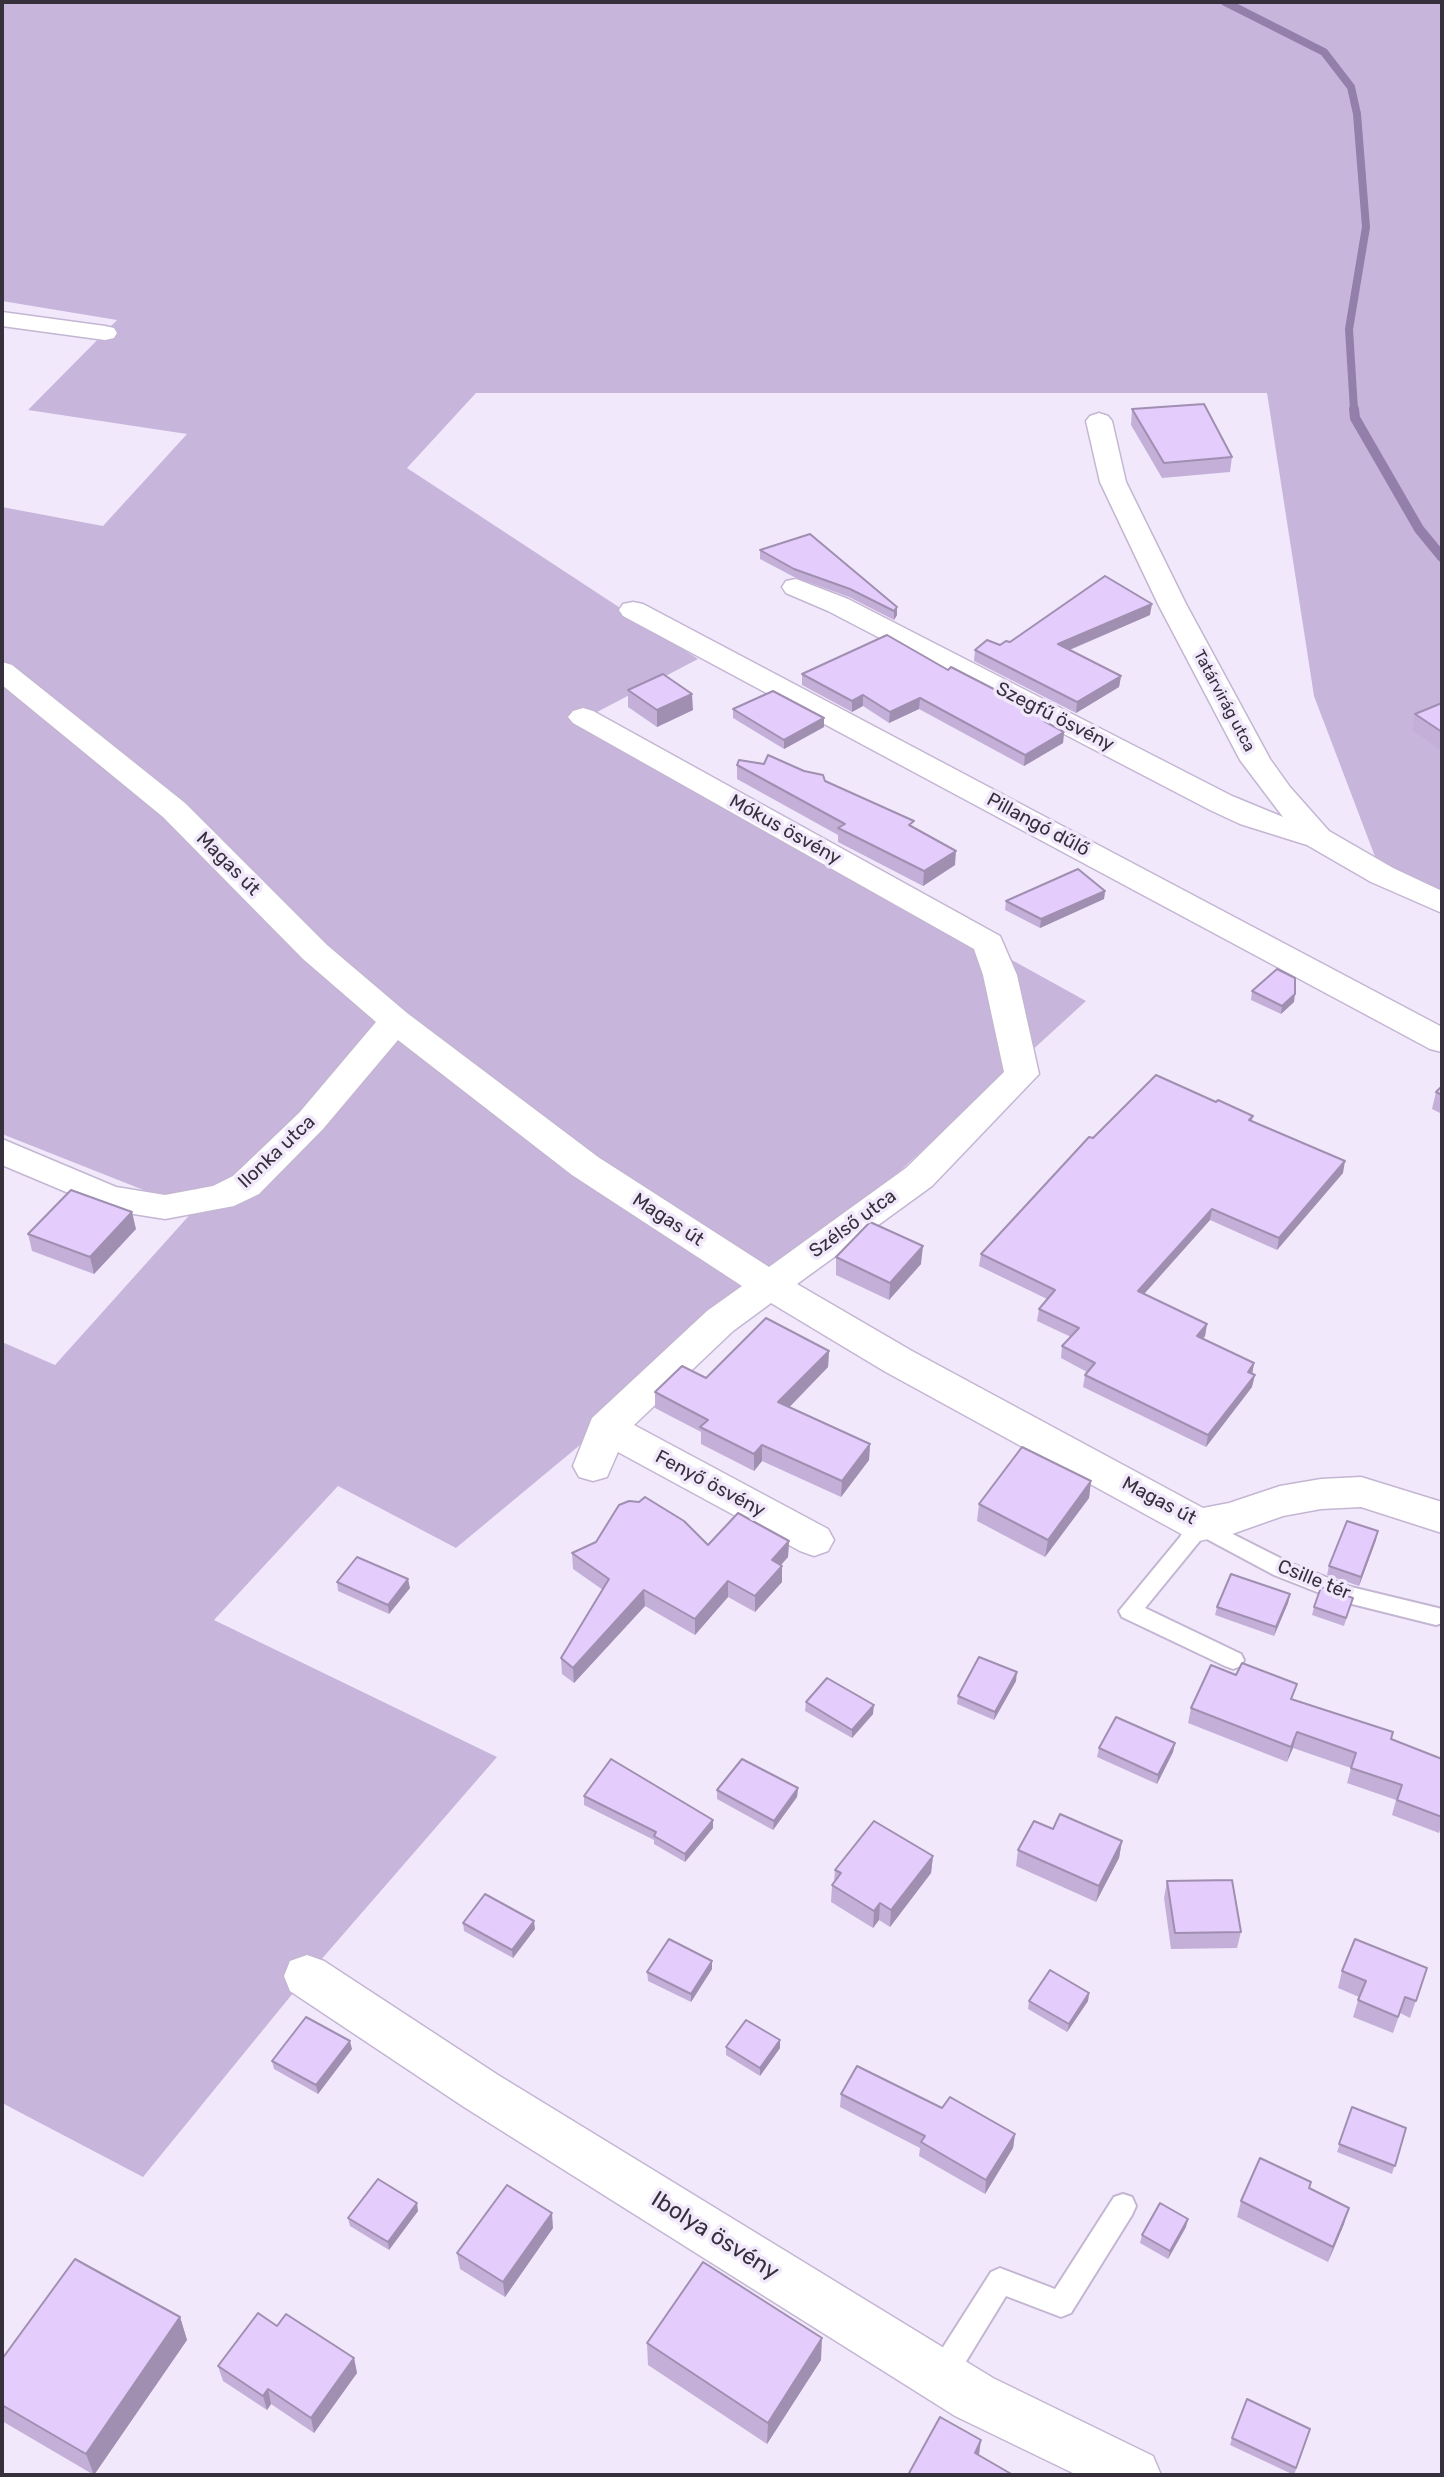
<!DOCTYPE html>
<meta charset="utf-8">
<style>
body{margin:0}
#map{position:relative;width:1444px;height:2477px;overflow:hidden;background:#f1e9fb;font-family:Rubik,sans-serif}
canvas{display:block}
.frame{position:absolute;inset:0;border:4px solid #36303c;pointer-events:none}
</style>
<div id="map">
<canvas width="1444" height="2477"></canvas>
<div class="frame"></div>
</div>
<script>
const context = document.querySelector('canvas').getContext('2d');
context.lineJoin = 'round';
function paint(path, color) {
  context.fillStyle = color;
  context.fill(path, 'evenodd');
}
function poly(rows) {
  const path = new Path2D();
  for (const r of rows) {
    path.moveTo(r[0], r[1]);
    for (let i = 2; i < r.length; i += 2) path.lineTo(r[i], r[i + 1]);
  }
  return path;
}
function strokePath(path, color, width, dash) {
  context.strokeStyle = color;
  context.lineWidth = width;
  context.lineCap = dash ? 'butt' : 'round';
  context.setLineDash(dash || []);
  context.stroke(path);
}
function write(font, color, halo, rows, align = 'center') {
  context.font = font + ' Rubik,sans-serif';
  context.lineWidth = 7;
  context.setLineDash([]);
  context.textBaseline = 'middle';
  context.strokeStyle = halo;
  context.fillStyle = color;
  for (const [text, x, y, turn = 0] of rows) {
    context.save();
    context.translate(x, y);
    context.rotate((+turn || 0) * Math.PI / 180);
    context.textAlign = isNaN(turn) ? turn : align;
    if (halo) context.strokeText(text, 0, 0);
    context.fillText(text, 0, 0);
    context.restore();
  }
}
paint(poly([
 [2,2,1442,2,1442,903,1382,875,1314,696,1267,393,476,393,407,468,698,659,580,721,1086,1001,798,1264,456,1548,338,1486,214,1620,497,1757,307,1976,143,2177,4,2104,2,2106,2,1342,55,1365,194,1210,2,1134,2,507,103,526,187,434,28,410,117,320,2,301]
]), '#c8b5dc');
strokePath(poly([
 [1225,2,1324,52,1351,87,1357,114,1366,227,1349,329,1354,410]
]), '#947eaa', 8);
strokePath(poly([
 [1354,409,1355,418,1419,529,1442,557]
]), '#947eaa', 10);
const service = poly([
 [1199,1517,1290,1563,1351,1587,1442,1609,1442,1623,1436,1625,1340,1601,1274,1575,1203,1537,1145,1608,1241,1654,1244,1660,1241,1666,1233,1669,1225,1666,1122,1617,1119,1611,1180,1537,1191,1519,1199,1517],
 [1123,2194,1132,2197,1136,2206,1132,2215,1071,2313,1061,2317,1006,2296,951,2386,941,2390,931,2386,927,2376,931,2366,991,2272,1000,2268,1055,2289,1114,2197,1123,2194]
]);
const minor = poly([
 [2,312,105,326,114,328,117,333,114,338,105,340,2,326,2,312],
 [1099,413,1108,416,1112,421,1126,482,1186,604,1270,759,1290,787,1329,831,1393,868,1442,891,1442,913,1371,882,1307,845,1240,824,1210,810,828,611,786,593,782,587,786,581,796,579,848,599,1232,796,1283,817,1240,760,1158,604,1100,482,1086,421,1090,416,1099,413],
 [633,602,643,604,1442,1027,1442,1052,1430,1049,623,616,619,610,623,604,633,602],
 [2,662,12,665,185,803,327,945,407,1013,598,1157,769,1267,906,1168,1004,1072,983,975,974,949,573,723,568,717,573,711,583,708,593,711,1000,936,1017,975,1039,1074,932,1186,797,1284,912,1351,1203,1508,1229,1503,1280,1486,1321,1479,1361,1477,1442,1502,1442,1533,1361,1507,1321,1509,1283,1516,1232,1534,1199,1541,1185,1536,884,1371,771,1303,733,1331,634,1425,828,1529,834,1540,828,1551,814,1556,800,1551,618,1452,607,1477,593,1481,579,1477,573,1466,592,1418,707,1311,742,1286,572,1175,398,1040,323,1129,259,1194,234,1206,165,1219,109,1210,2,1165,2,1139,116,1187,165,1195,213,1186,233,1176,299,1113,376,1022,303,959,163,817,2,685,2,662],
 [307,1955,324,1961,498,2075,993,2378,1153,2456,1161,2475,1077,2475,955,2416,464,2107,290,1991,284,1976,290,1961,307,1955]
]);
strokePath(service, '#c4b6d3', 4);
strokePath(minor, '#c4b6d3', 3);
paint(service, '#fff');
paint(minor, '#fff');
paint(poly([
 [1132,409,1232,457,1230,472,1162,478,1131,425],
 [760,550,897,607,897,615,894,620,849,597,794,577,760,559],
 [1150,615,1070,650,1121,676,1119,687,1076,713,974,661,975,650],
 [948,670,1050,718,1049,724,1064,732,1063,743,1024,766,919,709,889,723,863,706,852,712,802,685,802,674],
 [628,690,693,710,657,727,628,707],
 [1442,703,1442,751,1412,730,1415,714],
 [733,709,824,727,784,749,733,718],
 [737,765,825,781,914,827,955,865,923,886,838,842,838,835,737,779],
 [1105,891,1104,899,1040,928,1005,910,1006,901],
 [1252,991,1294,1002,1281,1014,1251,1000],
 [1442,1086,1442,1114,1432,1109,1436,1092],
 [1216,1102,1253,1116,1252,1121,1343,1173,1277,1250,1210,1220,1144,1294,1207,1324,1205,1336,1203,1339,1254,1363,1252,1374,1252,1387,1206,1447,1083,1387,1085,1375,1087,1372,1061,1358,1062,1346,1071,1337,1037,1321,1039,1309,1047,1299,979,1266,981,1254,1093,1138],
 [136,1229,94,1274,32,1251,28,1234],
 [836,1257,921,1264,889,1300,836,1275],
 [829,1351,828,1367,789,1407,870,1444,869,1460,841,1497,762,1461,754,1471,701,1444,701,1432,655,1408,655,1392,706,1378],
 [1091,1481,1089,1498,1045,1557,977,1521,979,1504],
 [1376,1540,1359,1586,1327,1575,1329,1566],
 [789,1541,788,1557,781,1565,782,1566,782,1582,755,1612,728,1597,695,1635,645,1606,574,1683,562,1674,561,1658,603,1590,573,1569,572,1553,596,1542,708,1545],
 [337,1582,410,1588,389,1614,338,1591],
 [1290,1594,1288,1603,1274,1636,1215,1615,1217,1607],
 [1353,1598,1344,1626,1312,1615,1314,1607],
 [1016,1681,994,1720,957,1704,958,1696],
 [1294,1700,1442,1759,1442,1824,1439,1833,1392,1815,1396,1800,1347,1783,1351,1768,1293,1748,1287,1762,1188,1723,1191,1708],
 [806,1702,873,1714,852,1738,805,1711],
 [1175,1743,1173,1752,1157,1784,1097,1757,1099,1748],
 [798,1788,797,1797,773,1830,717,1799,717,1790],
 [584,1796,713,1828,685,1862,654,1844,654,1840,584,1805],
 [1053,1829,1122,1841,1119,1858,1096,1902,1016,1866,1018,1850],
 [933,1856,931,1873,890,1927,879,1920,873,1928,831,1902,832,1885,834,1882,835,1870],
 [1167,1881,1241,1932,1237,1948,1171,1949,1164,1898],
 [463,1923,535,1929,513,1958,464,1931],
 [1427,1968,1410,2018,1400,2013,1393,2033,1353,2017,1359,1997,1338,1988,1342,1971],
 [712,1969,691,2002,648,1981,647,1972],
 [1089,1993,1088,2001,1067,2032,1028,2009,1029,2001],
 [726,2047,780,2048,760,2076,726,2055],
 [352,2049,318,2094,274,2069,272,2061],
 [841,2094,942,2108,1015,2134,1013,2148,985,2194,919,2156,920,2148,840,2107],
 [1352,2107,1406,2128,1392,2174,1337,2152],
 [1241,2201,1344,2224,1328,2262,1237,2217],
 [418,2211,389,2250,350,2226,348,2218],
 [1186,2227,1168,2259,1140,2243,1142,2235],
 [553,2228,505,2297,460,2269,457,2253],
 [180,2317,187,2340,94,2475,2,2421,2,2359],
 [277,2326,354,2358,357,2373,314,2433,271,2404,267,2410,223,2381,218,2366],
 [647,2343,821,2360,767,2444,648,2365],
 [1310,2429,1294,2475,1230,2445,1232,2438]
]), '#c4afd9');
paint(poly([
 [1152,604,1150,615,1057,655,1058,644],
 [897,607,897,615,894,620,894,611],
 [1121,676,1119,687,1076,713,1077,702],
 [692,694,693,710,657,727,657,710],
 [863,695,863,706,852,712,852,701],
 [920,698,919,709,889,723,890,712],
 [824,718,824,727,784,749,784,740],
 [1064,732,1063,743,1024,766,1025,755],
 [956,851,955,865,923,886,924,871],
 [1105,891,1104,899,1040,928,1041,919],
 [1295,994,1294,1002,1281,1014,1282,1006],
 [1345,1161,1343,1173,1277,1250,1279,1238],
 [1212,1209,1210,1220,1136,1303,1138,1291],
 [132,1212,136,1229,94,1274,90,1257],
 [923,1246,921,1264,889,1300,890,1283],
 [1207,1324,1205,1336,1195,1348,1197,1336],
 [829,1351,828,1367,778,1419,778,1402],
 [1254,1363,1252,1375,1248,1372],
 [1255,1375,1252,1387,1206,1447,1208,1435],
 [870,1444,869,1460,841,1497,842,1481],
 [762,1445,762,1461,754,1471,754,1454],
 [1091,1481,1089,1498,1045,1557,1048,1540],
 [1378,1531,1376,1540,1359,1586,1361,1577],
 [789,1541,788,1557,772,1575,772,1560],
 [782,1566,782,1582,755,1612,755,1596],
 [408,1579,410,1588,389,1614,388,1605],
 [728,1581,728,1597,695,1635,695,1619],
 [644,1590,645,1606,574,1683,573,1668],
 [1290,1594,1288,1603,1274,1636,1276,1627],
 [1017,1672,1016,1681,994,1720,995,1712],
 [874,1705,873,1714,852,1738,852,1730],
 [1297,1732,1293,1748,1287,1762,1291,1747],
 [1175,1743,1173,1752,1157,1784,1158,1775],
 [798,1788,797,1797,773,1830,774,1821],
 [713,1820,713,1828,685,1862,685,1854],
 [1122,1841,1119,1858,1096,1902,1099,1886],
 [933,1856,931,1873,890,1927,891,1910],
 [880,1903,879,1920,873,1928,874,1911],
 [534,1921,535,1929,513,1958,512,1950],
 [712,1961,712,1969,691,2002,691,1994],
 [1089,1993,1088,2001,1067,2032,1069,2024],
 [780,2040,780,2048,760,2076,760,2068],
 [350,2041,352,2049,318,2094,316,2085],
 [1015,2134,1013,2148,985,2194,986,2180],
 [417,2203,418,2211,389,2250,388,2242],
 [1349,2208,1344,2224,1328,2262,1333,2247],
 [552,2213,553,2228,505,2297,503,2282],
 [1188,2219,1186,2227,1168,2259,1170,2251],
 [180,2317,187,2340,94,2475,86,2454],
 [822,2338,821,2360,767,2444,768,2423],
 [354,2358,357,2373,314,2433,311,2418],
 [268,2389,271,2404,267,2410,263,2396],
 [981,2440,979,2455,972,2468,975,2453]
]), '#a08fb0');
const building = poly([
 [1204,404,1232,457,1164,463,1132,409,1204,404],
 [810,534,897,607,894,611,850,589,794,569,760,550,810,534],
 [1105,576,1152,604,1058,644,1121,676,1077,702,975,650,987,640,1000,645,1006,641,1010,642,1105,576],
 [887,635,948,670,951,667,1050,718,1044,721,1064,732,1025,755,920,698,890,712,863,695,852,701,802,674,887,635],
 [663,674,692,694,657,710,628,690,663,674],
 [773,691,824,718,784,740,733,709,773,691],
 [1442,703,1442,732,1415,714,1442,703],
 [768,755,804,771,823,775,825,781,914,821,909,825,956,851,924,871,838,828,845,824,737,765,739,760,764,764,768,755],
 [1078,869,1105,891,1041,919,1006,901,1078,869],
 [1277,969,1295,978,1295,994,1282,1006,1252,991,1277,969],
 [1156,1075,1216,1102,1218,1100,1253,1116,1249,1120,1345,1161,1279,1238,1212,1209,1138,1291,1207,1324,1197,1336,1254,1363,1248,1372,1255,1375,1208,1435,1085,1375,1095,1363,1062,1346,1079,1328,1039,1309,1055,1290,981,1254,1089,1137,1093,1138,1156,1075],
 [1442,1086,1442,1095,1436,1092,1442,1086],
 [71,1190,132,1212,90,1257,28,1234,71,1190],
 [870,1222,923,1246,890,1283,836,1257,870,1222],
 [766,1318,829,1351,778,1402,870,1444,842,1481,762,1445,754,1454,700,1427,708,1420,655,1392,682,1366,706,1378,766,1318],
 [1022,1447,1091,1481,1048,1540,979,1504,1022,1447],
 [645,1497,684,1521,708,1545,738,1513,789,1541,772,1560,782,1566,755,1596,728,1581,695,1619,644,1590,573,1668,561,1658,609,1579,572,1553,596,1542,619,1505,629,1501,639,1502,645,1497],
 [1347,1521,1378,1531,1361,1577,1329,1566,1347,1521],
 [357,1557,408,1579,388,1605,337,1582,357,1557],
 [1231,1574,1290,1594,1276,1627,1217,1607,1231,1574],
 [1321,1587,1353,1598,1346,1618,1314,1607,1321,1587],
 [979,1657,1017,1672,995,1712,958,1696,979,1657],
 [1242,1663,1297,1684,1291,1699,1393,1732,1391,1739,1442,1759,1442,1817,1397,1800,1402,1785,1351,1768,1356,1753,1297,1732,1291,1747,1191,1708,1211,1665,1236,1675,1242,1663],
 [827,1678,874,1705,852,1730,806,1702,827,1678],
 [1116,1717,1175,1743,1158,1775,1099,1748,1116,1717],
 [611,1759,713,1820,685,1854,654,1836,656,1832,584,1796,611,1759],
 [742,1759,798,1788,774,1821,717,1790,742,1759],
 [1060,1814,1122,1841,1099,1886,1018,1850,1034,1821,1053,1829,1060,1814],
 [874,1821,933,1856,891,1910,880,1903,874,1911,832,1885,841,1873,835,1870,874,1821],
 [1232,1880,1241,1932,1175,1933,1167,1881,1232,1880],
 [485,1894,534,1921,512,1950,463,1923,485,1894],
 [669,1939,712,1961,691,1994,647,1972,669,1939],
 [1355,1939,1427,1968,1416,2001,1405,1997,1398,2017,1358,2000,1366,1981,1342,1971,1355,1939],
 [1050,1970,1089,1993,1069,2024,1029,2001,1050,1970],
 [306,2017,350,2041,316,2085,272,2061,306,2017],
 [746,2020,780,2040,760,2068,726,2047,746,2020],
 [857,2066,942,2108,950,2097,1015,2134,986,2180,921,2142,925,2136,841,2094,857,2066],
 [1352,2107,1406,2128,1395,2166,1339,2144,1352,2107],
 [1260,2158,1311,2182,1309,2188,1349,2208,1333,2247,1241,2201,1260,2158],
 [378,2179,417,2203,388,2242,348,2218,378,2179],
 [507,2185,552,2213,503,2282,457,2253,507,2185],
 [1160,2203,1188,2219,1170,2251,1142,2235,1160,2203],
 [75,2259,180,2317,86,2454,2,2405,2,2359,75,2259],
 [703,2262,822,2338,768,2423,647,2343,703,2262],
 [258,2313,277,2326,286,2314,354,2358,311,2418,268,2389,263,2396,218,2366,258,2313],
 [1247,2399,1310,2429,1296,2468,1232,2438,1247,2399],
 [940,2417,981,2440,975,2453,1013,2475,908,2475,940,2417]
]);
paint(building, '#e4ccfc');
strokePath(building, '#a08fb0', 2);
write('16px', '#36303c', '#f1e9fb', [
 ["Tatárvirág utca",1224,701,62]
]);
write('19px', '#36303c', '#f1e9fb', [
 ["Szegfű ösvény",1055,717,27],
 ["Pillangó dűlő",1038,825,28],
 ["Mókus ösvény",785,830,29],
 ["Magas út",228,864,45],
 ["Ilonka utca",277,1152,-43],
 ["Magas út",668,1220,33],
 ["Szélső utca",853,1224,-36],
 ["Fenyő ösvény",710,1484,28],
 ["Magas út",1159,1501,28],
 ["Csille tér",1314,1580,22]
]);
write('23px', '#36303c', '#f1e9fb', [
 ["Ibolya ösvény",715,2236,32]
]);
</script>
